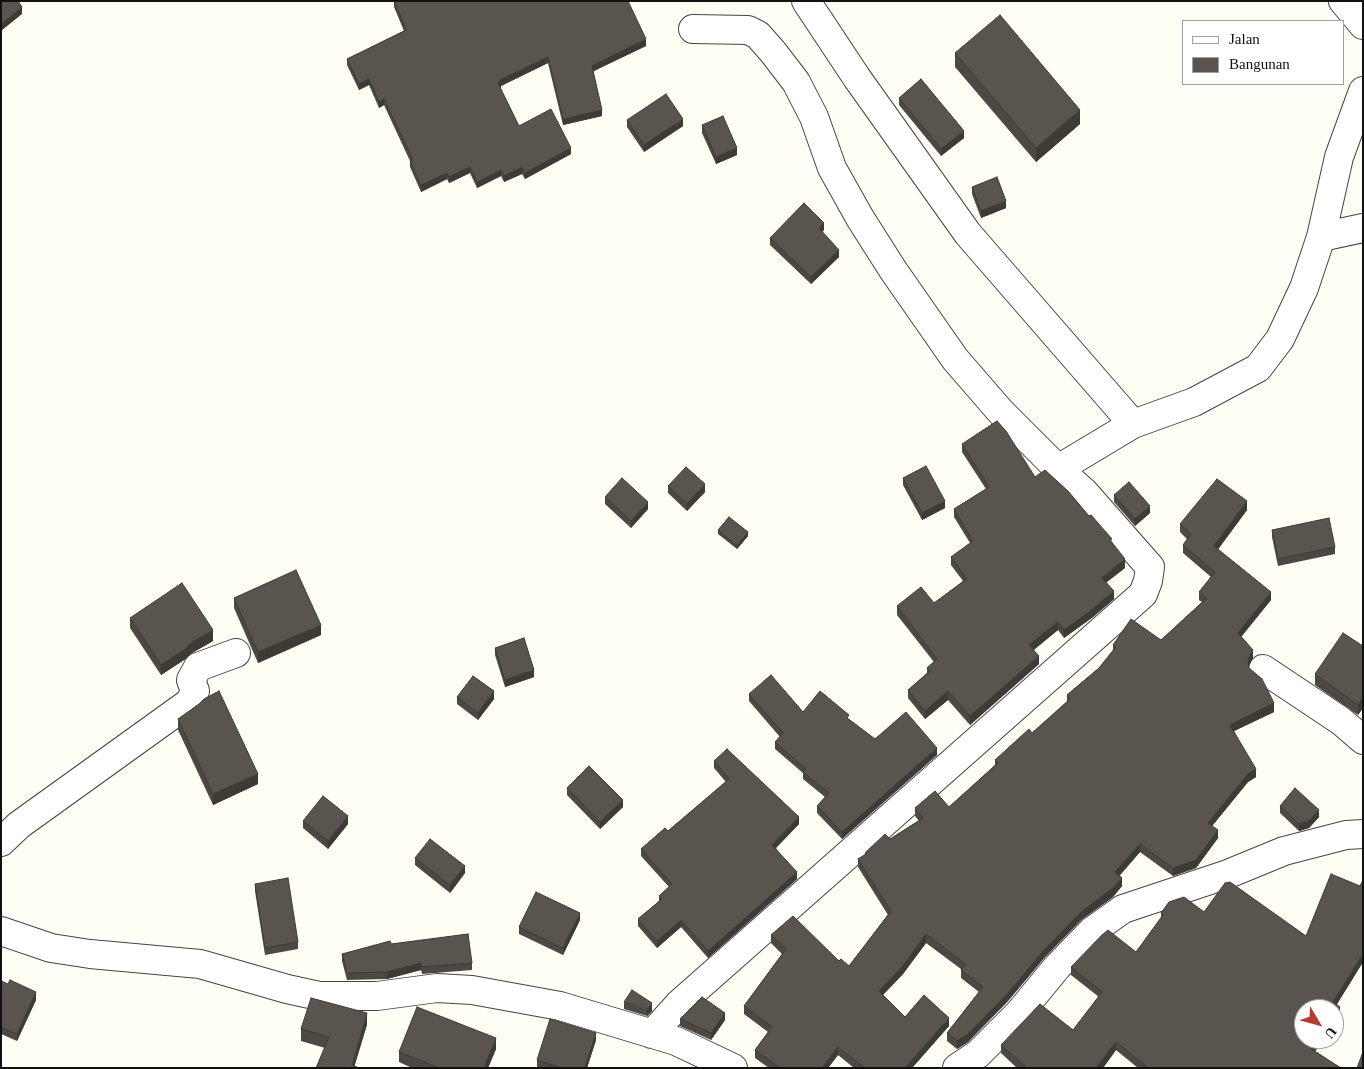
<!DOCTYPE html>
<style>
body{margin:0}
#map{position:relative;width:1364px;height:1069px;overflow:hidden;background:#fefef5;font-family:"Times New Roman",serif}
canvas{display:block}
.frame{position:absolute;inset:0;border:2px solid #111;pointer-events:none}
.legend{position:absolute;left:1182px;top:20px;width:162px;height:65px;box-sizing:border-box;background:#fff;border:1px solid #a0a0a0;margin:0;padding:6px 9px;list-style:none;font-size:15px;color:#111}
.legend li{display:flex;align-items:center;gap:10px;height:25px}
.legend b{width:25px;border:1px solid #a0a0a0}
.north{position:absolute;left:1294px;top:999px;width:50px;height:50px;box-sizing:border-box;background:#fff;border:1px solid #a0a0a0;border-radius:50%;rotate:127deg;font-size:14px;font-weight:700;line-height:20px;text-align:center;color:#111}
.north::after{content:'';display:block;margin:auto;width:18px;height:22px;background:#bb3a2f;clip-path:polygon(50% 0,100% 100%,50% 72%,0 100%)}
</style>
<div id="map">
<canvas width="1364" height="1069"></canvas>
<div class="frame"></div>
<ul class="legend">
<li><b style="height:6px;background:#fff"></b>Jalan</li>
<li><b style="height:14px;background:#59544e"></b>Bangunan</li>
</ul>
<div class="north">U</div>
</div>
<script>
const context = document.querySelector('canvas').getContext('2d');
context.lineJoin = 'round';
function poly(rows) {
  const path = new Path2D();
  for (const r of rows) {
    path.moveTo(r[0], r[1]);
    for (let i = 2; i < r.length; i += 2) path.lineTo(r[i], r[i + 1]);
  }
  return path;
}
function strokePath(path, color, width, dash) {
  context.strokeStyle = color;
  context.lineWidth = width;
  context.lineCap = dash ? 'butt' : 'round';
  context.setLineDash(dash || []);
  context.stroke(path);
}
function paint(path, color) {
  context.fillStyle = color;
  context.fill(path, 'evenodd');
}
const minor = poly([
 [1343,1,1363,25],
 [693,29,748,30,758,35,773,52,796,82,814,117,832,168,860,218,893,270,955,359,1000,411,1058,469],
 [1321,237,1363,228],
 [1133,424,1194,402,1258,368,1280,339,1304,288,1321,237,1339,157,1363,91],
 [1263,669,1341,721,1363,740],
 [1,842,19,825,190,702,195,691,191,680,198,667,236,653],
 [1,931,51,948,90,954,200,964,287,989,319,996,377,996,437,988,472,990,560,1006,676,1041,733,1068],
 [652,1034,679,1004,1143,594,1148,581,1150,567,1084,492,1058,469,1133,424,968,234,857,78,806,1],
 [957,1068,978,1054,1020,1012,1057,967,1092,931,1123,909,1228,874,1284,851,1346,835,1363,834]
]);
strokePath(minor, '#444', 30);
strokePath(minor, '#fff', 28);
paint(poly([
 [394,1,646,46,593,71,602,116,563,125,548,63,501,86,500,88,519,126,571,154,525,179,522,174,504,182,501,176,477,188,470,173,449,183,447,179,421,192,410,167,410,161,384,105,379,108,369,85,359,90,347,65,347,59,404,31,394,7],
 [955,53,1080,124,1036,162,955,67],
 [899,98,964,138,941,156,899,105],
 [627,120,683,126,644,152,627,127],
 [702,125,737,155,716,164,702,133],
 [972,187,1006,208,981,218,972,194],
 [824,230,822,232,839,257,811,284,770,245,770,238],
 [962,444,1035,477,1112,542,1125,568,1106,582,1114,599,1093,617,1064,638,1058,630,1034,650,1039,664,970,725,948,700,925,719,908,698,908,690,927,673,927,668,934,662,897,615,897,606,934,603,963,581,951,565,951,557,970,543,954,517,954,509,986,489,962,452],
 [903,478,945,508,922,520,903,485],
 [668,486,705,492,687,511,668,493],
 [1114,495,1150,513,1135,526,1114,502],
 [605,497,648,509,631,528,605,504],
 [1247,510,1218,549,1271,600,1241,636,1253,658,1249,665,1249,668,1274,712,1234,731,1256,777,1248,782,1212,826,1218,838,1196,868,1173,876,1140,852,1119,876,1122,886,1113,897,1081,920,1045,957,1008,1001,968,1042,957,1049,947,1041,947,1033,979,992,961,978,961,969,926,943,903,974,883,995,905,1017,949,1026,912,1068,854,1068,838,1055,828,1068,769,1068,755,1058,755,1050,768,1032,744,1014,744,1006,782,954,771,943,771,935,839,961,849,966,888,915,858,867,858,859,865,855,865,853,890,839,919,821,915,816,915,808,949,807,995,765,995,760,1032,733,1067,702,1067,695,1099,668,1113,650,1113,645,1161,640,1202,602,1199,600,1199,592,1211,577,1183,553,1183,545,1187,539,1180,532,1180,524],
 [718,530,748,536,737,549,718,534],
 [1272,530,1335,547,1335,554,1278,566,1272,537],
 [234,598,321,635,258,663,234,608],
 [130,618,213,641,192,653,184,660,161,675,130,628],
 [1363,646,1363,708,1358,715,1315,685,1315,674],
 [495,648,534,677,505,687,495,655],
 [749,694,803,712,849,719,875,739,937,755,842,839,817,813,817,806,825,797,803,779,803,773,775,749,775,742,780,737,749,701],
 [457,697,494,699,478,720,457,704],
 [178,719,258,784,213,805,178,730],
 [714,761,799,824,776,848,797,879,708,958,681,927,657,948,638,926,638,919,659,901,659,896,669,887,641,856,641,849,668,831,726,782,714,768],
 [567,788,623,807,600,829,567,795],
 [1280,806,1319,817,1309,828,1299,831,1280,813],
 [303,821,348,824,328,849,303,828],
 [415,858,465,873,450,893,415,865],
 [255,884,298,942,298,949,265,955,255,891],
 [1204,912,1306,936,1363,962,1337,1004,1340,1015,1315,1051,1341,1068,1138,1068,1116,1050,1103,1068,1017,1068,1001,1053,1001,1045,1073,1030,1099,997,1071,975,1071,967,1136,952,1161,918,1161,913],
 [580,920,563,955,519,934,519,927],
 [391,944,472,963,472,970,422,974,421,970,387,979,347,980,342,961,342,954],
 [1,981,36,1000,17,1041,1,1034],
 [624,1002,652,1011,647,1016,624,1009],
 [680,1019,725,1020,711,1040,680,1026],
 [367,1025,316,1068,325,1048,301,1041,301,1029],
 [596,1040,587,1068,537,1067,537,1060],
 [496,1049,488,1068,412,1068,399,1062,399,1052]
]), '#4d4843');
paint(poly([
 [22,7,22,14,1,31,1,24],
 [646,39,646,46,592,72,592,66],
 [548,57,548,63,501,86,501,88,498,89,498,83,500,80],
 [369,79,369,85,359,90,359,84],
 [384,99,384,105,379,108,379,102],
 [602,110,602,116,563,125,563,119],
 [1080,110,1080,124,1036,162,1036,148],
 [683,119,683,126,644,152,644,145],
 [964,131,964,138,941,156,941,149],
 [571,148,571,154,525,179,525,173],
 [737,148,737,155,716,164,716,157],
 [470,167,470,173,449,183,449,177],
 [522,167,522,174,504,182,504,176],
 [501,170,501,176,477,188,477,182],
 [447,173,447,179,421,192,421,185],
 [1006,201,1006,208,981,218,981,211],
 [824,223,824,230,819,235,819,228],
 [839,250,839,257,811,284,811,277],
 [705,484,705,492,687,511,687,504],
 [945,501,945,508,922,520,922,513],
 [1247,501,1247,510,1214,555,1214,546],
 [648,502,648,509,631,528,631,521],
 [1150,506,1150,513,1135,526,1135,519],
 [748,532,748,536,737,549,737,546],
 [1125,559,1125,568,1102,586,1102,578],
 [1114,591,1114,599,1093,617,1064,638,1064,630],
 [1271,592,1271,600,1238,641,1238,633],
 [1058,622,1058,630,1029,653,1029,645],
 [321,625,321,635,258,663,258,652],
 [213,630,213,641,192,653,184,660,161,675,161,665,192,642],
 [1253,650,1253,658,1248,668,1248,659],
 [1039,656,1039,664,970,725,970,716],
 [534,670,534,677,505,687,505,680],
 [494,691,494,699,478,720,478,713],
 [948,691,948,700,925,719,925,711],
 [1363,697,1363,708,1358,715,1358,705],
 [1274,703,1274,712,1230,733,1230,725],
 [937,748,937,755,842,839,842,832],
 [1256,769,1256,777,1248,782,1208,831,1208,823,1248,774],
 [258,774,258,784,213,805,213,794],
 [623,800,623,807,600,829,600,822],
 [1319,810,1319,817,1309,828,1299,831,1299,824],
 [348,816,348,824,328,849,328,841],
 [799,817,799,824,772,852,772,845],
 [1218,830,1218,838,1196,868,1173,876,1173,868],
 [1140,844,1140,852,1115,881,1115,872],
 [465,866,465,873,450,893,450,885],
 [797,872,797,879,708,958,708,951],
 [1122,878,1122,886,1113,897,1081,920,1045,957,1008,1001,968,1042,957,1049,957,1041,1081,912],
 [580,913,580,920,563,955,563,948],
 [681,920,681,927,657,948,657,941],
 [926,934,926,943,903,974,879,999,879,991],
 [1363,954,1363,962,1334,1009,1333,1002],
 [421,963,421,970,387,979,387,972],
 [36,992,36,1000,17,1041,17,1034],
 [652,1003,652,1011,647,1016,647,1009],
 [1340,1007,1340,1015,1334,1024,1334,1016],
 [367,1013,367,1025,354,1068,352,1065],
 [725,1013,725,1020,711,1040,711,1033],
 [949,1018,949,1026,912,1068,906,1068],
 [596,1033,596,1040,587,1068,585,1068],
 [496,1038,496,1049,488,1068,484,1068],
 [1318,1039,1324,1039,1311,1057,1311,1049],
 [1116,1042,1116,1050,1103,1068,1096,1068],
 [838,1047,838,1055,828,1068,822,1068]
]), '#3e3b37');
const building = poly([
 [1,1,18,1,22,7,1,24,1,1],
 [394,1,628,1,646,39,592,66,602,110,563,119,548,57,500,80,501,82,498,83,519,126,551,109,571,148,525,173,522,167,504,176,501,170,477,182,470,167,449,177,447,173,421,185,410,161,413,160,384,99,379,102,369,79,359,84,347,59,406,30,394,1],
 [1000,15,1080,110,1036,148,955,53,1000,15],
 [921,79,964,131,941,149,899,98,921,79],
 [666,94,683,119,644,145,627,120,666,94],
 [723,116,737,148,716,157,702,125,723,116],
 [997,177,1006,201,981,211,972,187,997,177],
 [804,203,824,223,819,228,839,250,811,277,770,238,804,203],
 [997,421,1006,431,1035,477,1045,470,1068,491,1089,516,1091,515,1112,539,1110,540,1125,559,1102,578,1114,591,1093,609,1064,630,1058,622,1029,645,1039,656,970,716,948,691,925,711,908,690,930,671,927,668,937,659,897,606,921,587,934,603,967,579,951,557,973,541,954,509,989,487,962,444,997,421],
 [926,466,945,501,922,513,903,478,926,466],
 [686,467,705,484,687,504,668,486,686,467],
 [622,478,648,502,631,521,605,497,622,478],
 [1217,479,1247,501,1214,546,1271,592,1238,633,1253,650,1248,659,1249,668,1262,679,1274,703,1230,725,1256,769,1248,774,1208,823,1218,830,1196,860,1173,868,1140,844,1115,872,1122,878,1113,888,1081,912,1045,949,1008,993,968,1034,957,1041,947,1033,983,987,961,970,965,964,926,934,903,966,879,991,905,1017,924,995,949,1018,906,1067,906,1068,865,1068,838,1047,822,1068,780,1068,755,1050,772,1027,744,1006,786,949,771,935,793,916,839,961,841,959,849,966,891,911,858,859,866,854,865,853,885,834,890,839,923,818,915,808,935,791,949,807,998,763,995,760,1029,729,1032,733,1070,699,1067,695,1099,668,1116,647,1113,645,1131,619,1161,640,1207,598,1199,592,1215,572,1183,545,1191,534,1180,524,1217,479],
 [1129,482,1150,506,1135,519,1114,495,1129,482],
 [729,517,748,532,737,546,718,530,729,517],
 [1329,518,1335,547,1278,559,1272,530,1329,518],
 [296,570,321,625,258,652,234,598,296,570],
 [182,583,213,630,192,642,184,650,161,665,130,618,182,583],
 [1343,633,1363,646,1363,697,1358,705,1315,674,1343,633],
 [524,638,534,670,505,680,495,648,524,638],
 [771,675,803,712,820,691,849,715,847,718,875,739,906,712,937,748,842,832,817,806,829,793,803,772,806,769,775,742,783,733,749,694,771,675],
 [473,676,494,691,478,713,457,697,473,676],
 [219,691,258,774,213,794,178,719,199,704,204,699,219,691],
 [727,749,799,817,772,845,797,872,708,951,681,920,657,941,638,919,662,899,659,896,672,884,641,849,665,828,668,831,729,779,714,761,727,749],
 [589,766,623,800,600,822,567,788,589,766],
 [1295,788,1319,810,1309,821,1299,824,1280,806,1295,788],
 [323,796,348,816,328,841,303,821,323,796],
 [430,839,465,866,450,885,415,858,430,839],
 [1331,874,1360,886,1363,880,1363,954,1333,1002,1340,1007,1334,1016,1334,1009,1304,1009,1304,1039,1318,1039,1311,1049,1341,1068,1149,1068,1116,1042,1096,1068,1024,1068,1025,1066,1001,1045,1040,1004,1073,1030,1102,992,1071,967,1102,935,1108,930,1136,952,1163,915,1161,913,1169,902,1184,897,1204,912,1225,883,1230,882,1306,936,1331,874],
 [288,878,298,942,265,948,255,884,288,878],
 [536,892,580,913,563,948,519,927,536,892],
 [468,934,472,963,422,967,421,963,387,972,347,973,342,954,390,941,391,944,468,934],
 [10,980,36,992,17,1034,1,1027,1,981,8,984,10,980],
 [632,990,652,1003,647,1009,624,1002,632,990],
 [702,997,725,1013,711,1033,680,1019,702,997],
 [311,998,367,1013,352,1065,359,1068,316,1068,329,1037,301,1029,311,998],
 [417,1007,496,1038,484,1068,439,1068,399,1052,417,1007],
 [550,1019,596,1033,585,1068,561,1068,537,1060,550,1019],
 [1363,1052,1363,1068,1357,1068,1363,1052]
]);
paint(building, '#59544e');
strokePath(building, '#3e3b37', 1);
</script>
